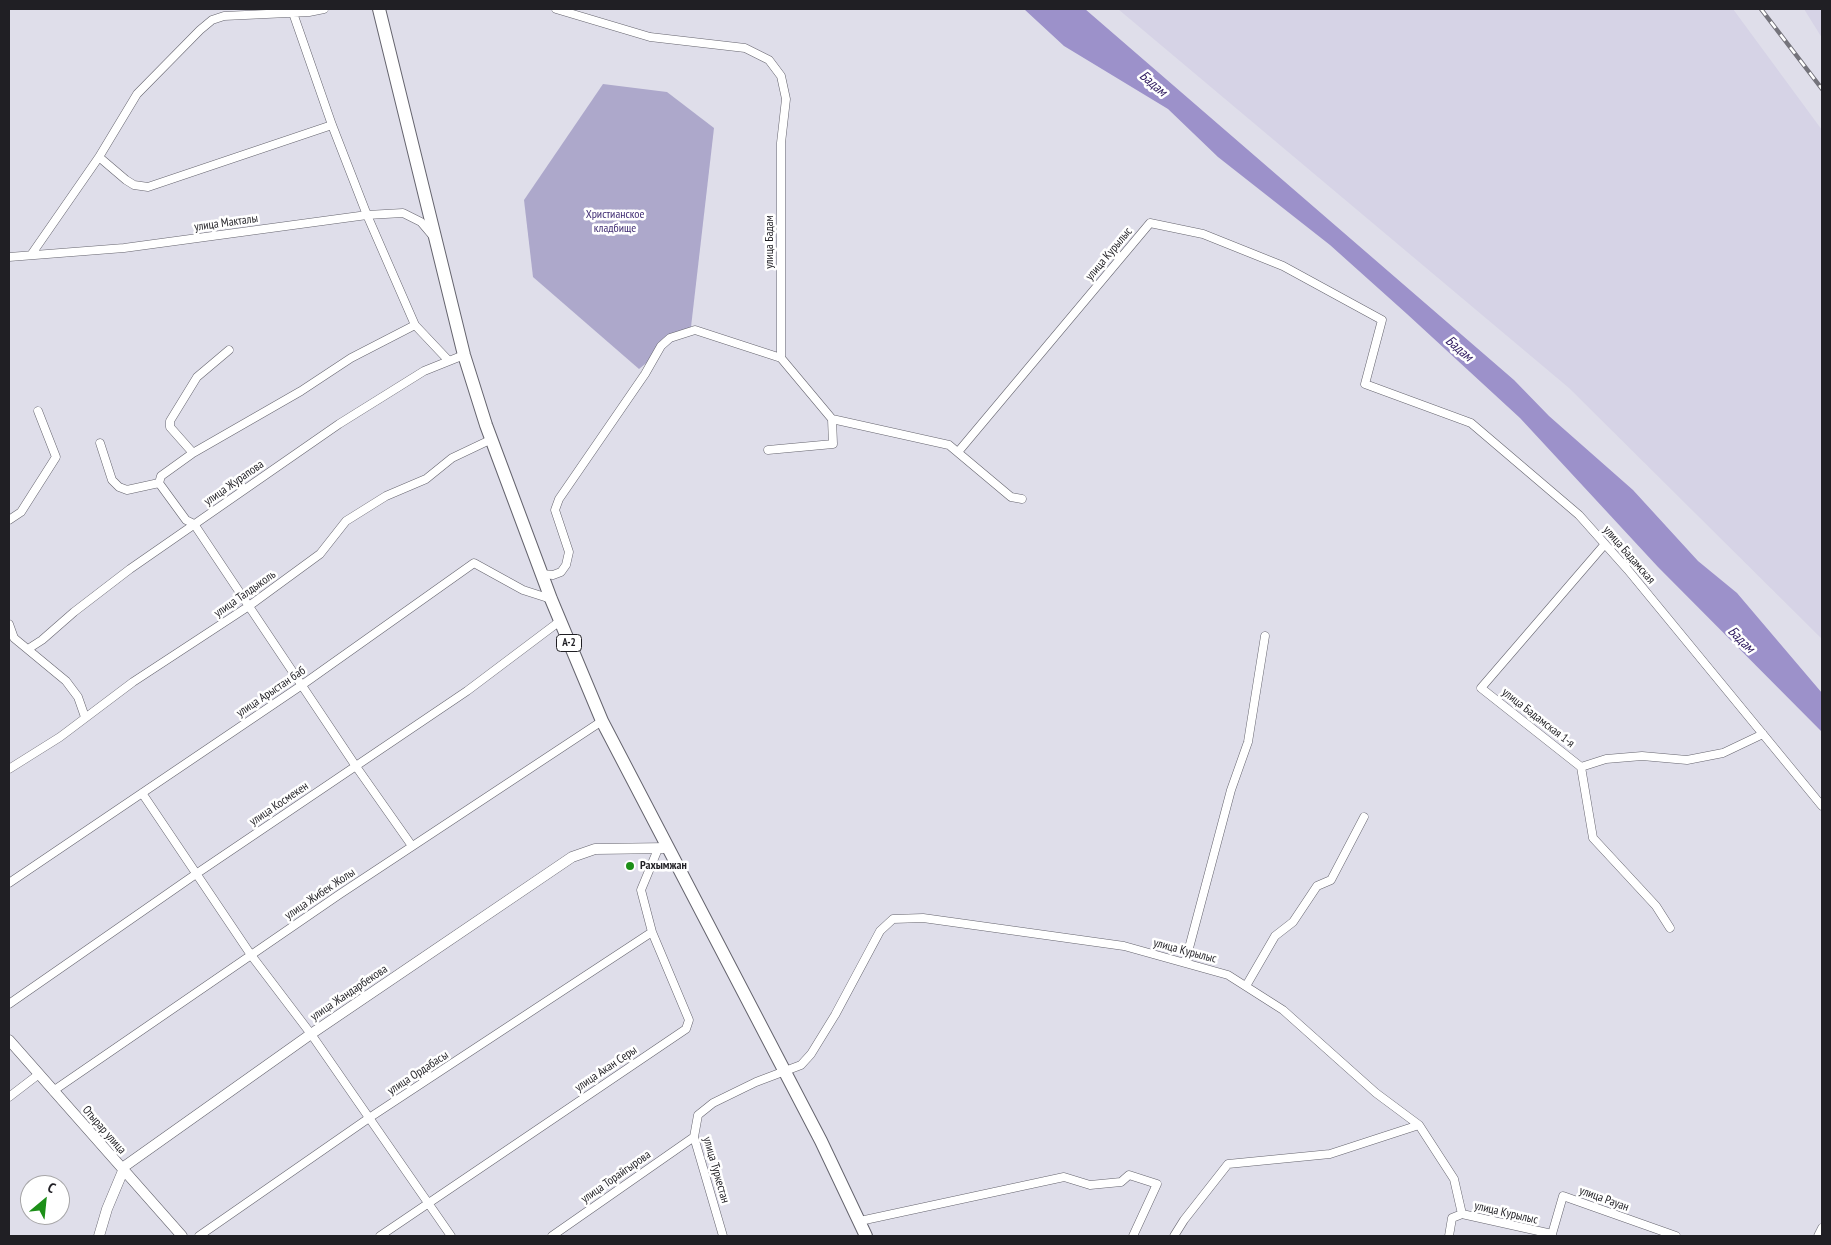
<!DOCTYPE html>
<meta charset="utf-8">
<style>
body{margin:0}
#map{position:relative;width:1831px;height:1245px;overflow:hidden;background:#dfdeea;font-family:"PT Sans Narrow",sans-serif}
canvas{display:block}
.frame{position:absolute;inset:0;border:10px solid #201f24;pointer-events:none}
.north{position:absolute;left:20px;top:1175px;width:50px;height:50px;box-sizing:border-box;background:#fff;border:1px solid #a6a5a7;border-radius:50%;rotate:28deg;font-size:14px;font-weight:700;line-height:20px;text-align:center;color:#201f24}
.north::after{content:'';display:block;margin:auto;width:18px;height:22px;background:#1c8f18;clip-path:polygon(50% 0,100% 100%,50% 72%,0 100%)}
</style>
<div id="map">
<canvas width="1831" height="1245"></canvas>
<div class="frame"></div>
<div class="north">С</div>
</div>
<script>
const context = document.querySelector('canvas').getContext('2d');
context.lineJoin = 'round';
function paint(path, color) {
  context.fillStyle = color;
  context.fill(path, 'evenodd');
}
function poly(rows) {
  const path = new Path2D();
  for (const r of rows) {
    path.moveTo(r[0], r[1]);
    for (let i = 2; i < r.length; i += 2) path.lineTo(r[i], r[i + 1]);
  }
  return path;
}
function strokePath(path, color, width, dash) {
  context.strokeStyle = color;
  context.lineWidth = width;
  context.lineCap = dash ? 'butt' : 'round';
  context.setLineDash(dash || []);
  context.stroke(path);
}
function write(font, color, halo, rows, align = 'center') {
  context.font = font + ' "PT Sans Narrow",sans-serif';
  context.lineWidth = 5;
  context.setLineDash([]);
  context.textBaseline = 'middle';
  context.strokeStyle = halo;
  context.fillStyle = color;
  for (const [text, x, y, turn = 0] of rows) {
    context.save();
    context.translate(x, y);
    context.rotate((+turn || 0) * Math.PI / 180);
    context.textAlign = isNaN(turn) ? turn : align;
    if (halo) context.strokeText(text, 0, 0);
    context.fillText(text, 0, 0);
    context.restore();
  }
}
paint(poly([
 [1118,9,1733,9,1822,130,1822,639,1569,388],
 [1804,9,1822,9,1822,38]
]), '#d6d3e6');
paint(poly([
 [603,84,667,92,714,128,691,327,639,369,533,277,524,200]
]), '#ada8cb');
paint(poly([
 [1024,9,1085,9,1514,380,1549,416,1633,490,1698,561,1737,593,1822,693,1822,732,1658,567,1520,418,1407,314,1330,245,1218,157,1168,109,1064,46]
]), '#9c91ca');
const minor = poly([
 [556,9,650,37,745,48,769,60,781,76,786,99,781,143,781,358,832,419,949,445,1011,497,1022,499],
 [99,157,126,180,134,185,148,187,332,125],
 [31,255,99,157,137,94,200,30,212,20,224,16,309,12,324,9],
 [9,257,124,248,367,215,403,213,421,222,432,235],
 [415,325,448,360],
 [229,350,197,377,170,421,170,427,193,453,161,476,159,483,186,520,194,524,355,765,412,846],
 [100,443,112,480,119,487,127,490,159,483],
 [768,450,833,444,832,419],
 [958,452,1150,223,1203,234,1283,266,1382,320,1365,384,1471,423,1579,515,1628,570,1822,806],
 [193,453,301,391,351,358,415,325,367,215,332,125,293,13],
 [9,520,21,512,56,457,38,411],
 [1605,544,1481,688,1581,767,1606,759,1642,756,1687,760,1723,753,1763,734],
 [541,574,553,575,561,572,566,565,569,552,555,510,559,499,645,374,661,346,670,338,695,330,781,358],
 [9,624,14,638,66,681,78,697,85,717],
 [28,649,42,640,74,612,130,569,339,424,424,371,464,355],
 [1581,767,1593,838,1656,906,1670,928],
 [9,769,60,737,133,682,249,606,320,554,346,521,386,496,426,479,452,458,492,439],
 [142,793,251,955,311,1034,451,1236],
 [9,883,302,685,474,563,523,590,551,599],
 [1185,963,1231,790,1248,742,1265,636],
 [1246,986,1275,936,1293,922,1317,886,1331,880,1364,817],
 [9,1004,196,874,467,691,560,621],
 [53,1091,340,894,602,721],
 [9,1097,39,1074],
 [860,1221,1064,1177,1090,1185,1121,1182,1129,1175,1157,1184,1133,1236],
 [1552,1234,1563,1196,1676,1236],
 [199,1236,369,1118,652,932],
 [380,1236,686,1029,689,1020,652,932,641,890,658,849],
 [552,1236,694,1137],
 [723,1236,694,1137,698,1115,713,1103,756,1082,801,1065,811,1054,835,1015,880,931,893,919,923,918,1124,946,1228,975,1283,1010,1376,1093,1419,1125,1454,1179,1462,1214,1552,1234,1552,1236],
 [1174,1236,1184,1220,1228,1164,1330,1154,1419,1125],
 [1449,1236,1452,1218,1462,1214],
 [1818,1236,1822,1228]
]);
const tertiary = poly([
 [9,1040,182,1236],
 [99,1236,107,1209,125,1166,311,1034,572,857,595,849,668,848]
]);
const trunk = poly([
 [379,9,464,355,486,425,551,599,602,721,821,1141,866,1236]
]);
strokePath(minor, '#65646e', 9);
strokePath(tertiary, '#65646e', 11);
strokePath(trunk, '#65646e', 14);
strokePath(minor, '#fff', 8);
strokePath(tertiary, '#fff', 10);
strokePath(trunk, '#fff', 12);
const rail = poly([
 [1761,9,1822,89]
]);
strokePath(rail, '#74737b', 4.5);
strokePath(rail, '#fff', 2.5, [8]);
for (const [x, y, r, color] of [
 [630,866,5,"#1c8f18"]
]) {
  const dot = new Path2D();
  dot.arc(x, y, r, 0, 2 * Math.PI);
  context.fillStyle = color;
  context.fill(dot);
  strokePath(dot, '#fff', 2);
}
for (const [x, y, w] of [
 [569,643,25]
]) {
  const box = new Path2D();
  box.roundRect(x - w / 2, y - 8.5, w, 17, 4);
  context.fillStyle = '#fff';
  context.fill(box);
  strokePath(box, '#201f24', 1);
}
write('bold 11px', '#201f24', null, [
 ["A-2",569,643]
]);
write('12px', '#422f74', '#fff', [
 ["Христианское",615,215],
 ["кладбище",615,229]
]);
write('12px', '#201f24', '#fff', [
 ["улица Макталы",226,223,-8],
 ["улица Бадам",770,242,-90],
 ["улица Курылыс",1109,254,-50],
 ["улица Журапова",234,483,-35],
 ["улица Бадамская",1629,555,49],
 ["улица Талдыколь",245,594,-35],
 ["улица Арыстан баб",271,692,-34],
 ["улица Бадамская 1-я",1538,718,38],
 ["улица Космекен",279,804,-34],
 ["улица Жибек Жолы",320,894,-34],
 ["улица Курылыс",1185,951,15],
 ["улица Жандарбекова",349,993,-34],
 ["улица Акан Серы",606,1069,-34],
 ["улица Ордабасы",418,1073,-33],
 ["Отырар улица",104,1130,49],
 ["улица Туркестан",716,1170,74],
 ["улица Торайгырова",616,1177,-35],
 ["улица Рауан",1604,1199,20],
 ["улица Курылыс",1506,1213,13]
]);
write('bold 12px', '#201f24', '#fff', [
 ["Рахымжан",640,866]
], 'left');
write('italic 14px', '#342063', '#fff', [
 ["Бадам",1153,84,41],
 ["Бадам",1459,349,41],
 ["Бадам",1741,640,45]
]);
</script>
